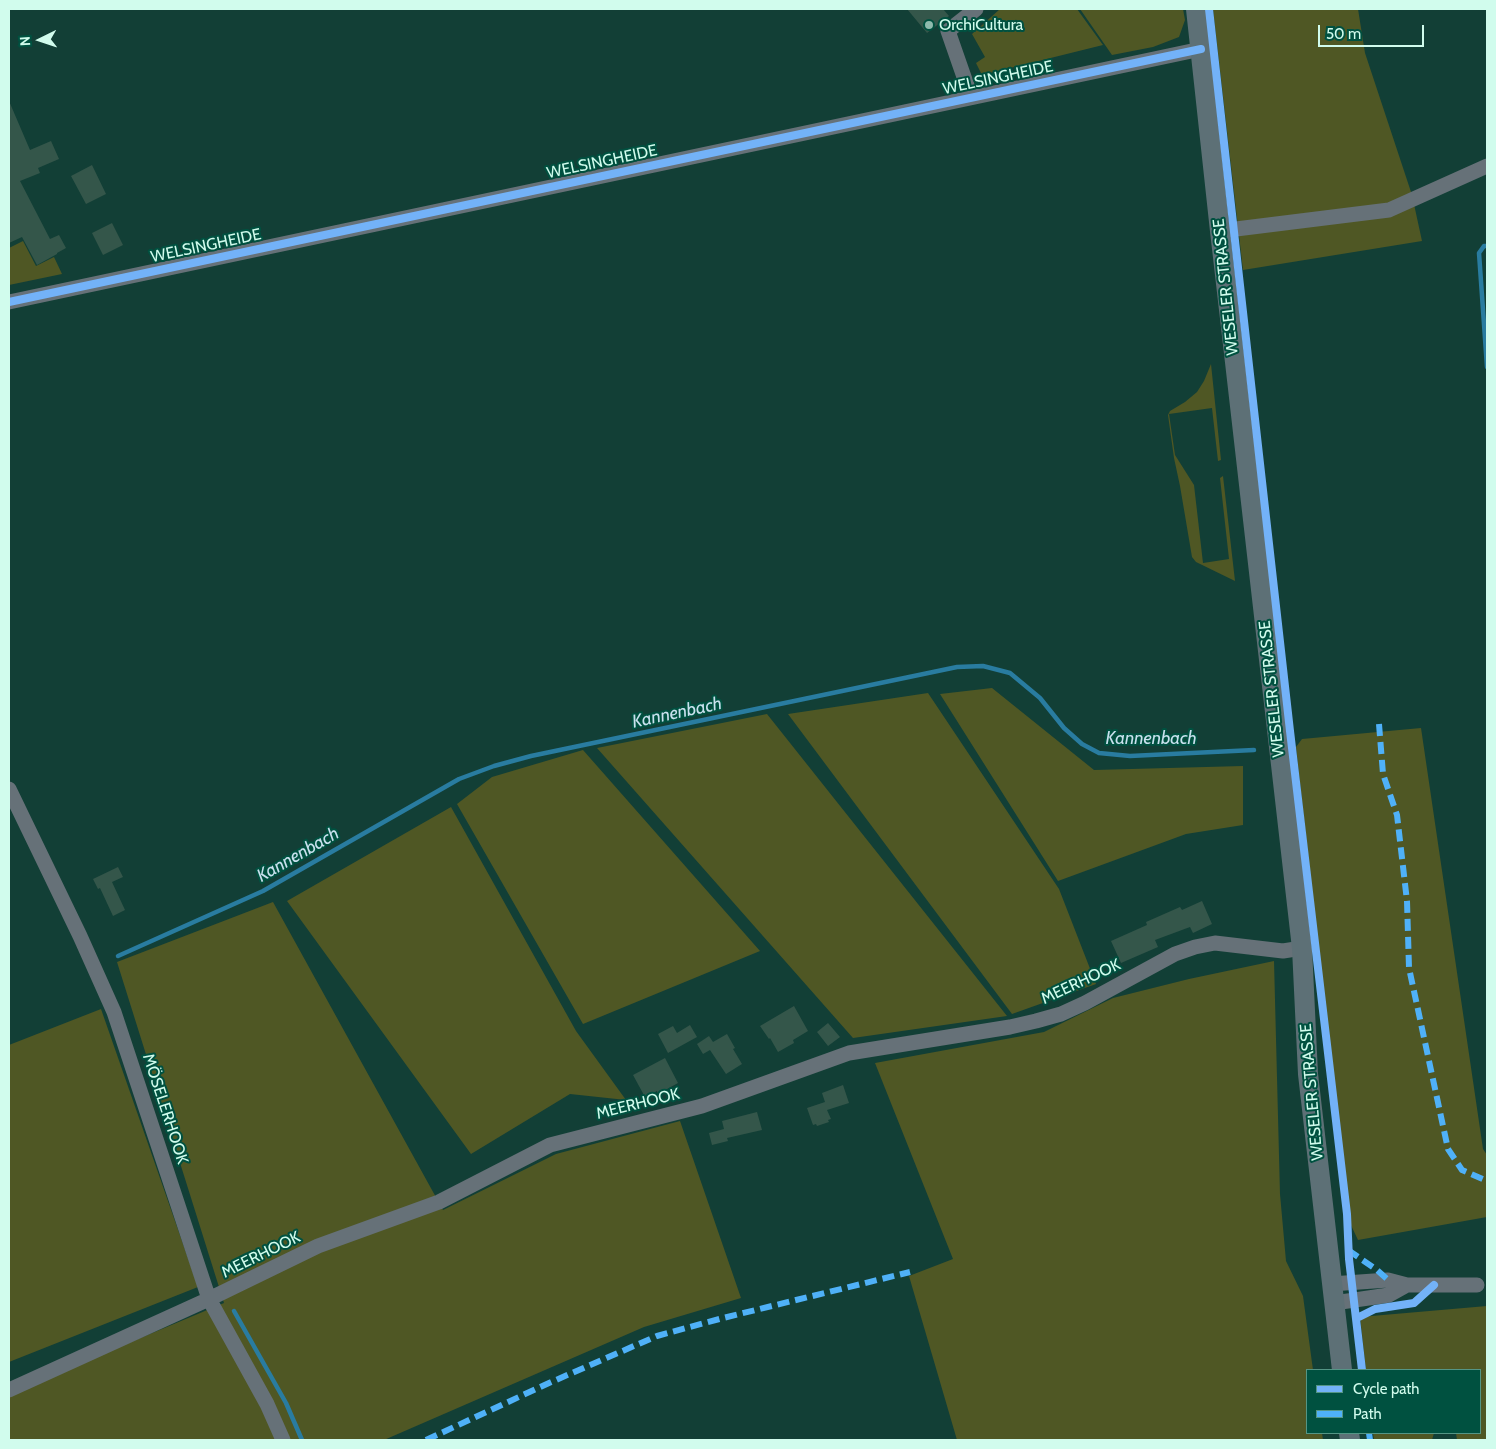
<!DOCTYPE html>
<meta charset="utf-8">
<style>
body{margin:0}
#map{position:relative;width:1496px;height:1449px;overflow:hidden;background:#123f36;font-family:Cabin,sans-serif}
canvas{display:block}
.frame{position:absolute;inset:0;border:10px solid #d1fced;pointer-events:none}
.legend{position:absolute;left:1306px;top:1369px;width:175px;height:65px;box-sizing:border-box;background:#005140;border:1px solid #549585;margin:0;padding:6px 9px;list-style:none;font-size:15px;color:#d1fced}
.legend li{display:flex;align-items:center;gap:10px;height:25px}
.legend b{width:25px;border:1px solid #549585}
.north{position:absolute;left:15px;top:15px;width:50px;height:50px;-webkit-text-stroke:4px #005140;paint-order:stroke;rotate:266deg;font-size:14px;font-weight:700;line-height:20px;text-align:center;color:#d1fced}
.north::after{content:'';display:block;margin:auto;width:18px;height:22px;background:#d1fced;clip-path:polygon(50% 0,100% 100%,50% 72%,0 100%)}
.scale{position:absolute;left:1318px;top:25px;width:106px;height:22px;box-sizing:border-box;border:2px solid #d1fced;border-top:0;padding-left:6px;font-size:15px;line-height:18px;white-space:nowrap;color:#d1fced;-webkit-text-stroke:4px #005140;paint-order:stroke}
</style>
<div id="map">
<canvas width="1496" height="1449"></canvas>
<div class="frame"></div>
<ul class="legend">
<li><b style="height:6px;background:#73b2f8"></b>Cycle path</li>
<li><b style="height:6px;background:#4fb1f8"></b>Path</li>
</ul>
<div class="north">N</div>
<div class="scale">50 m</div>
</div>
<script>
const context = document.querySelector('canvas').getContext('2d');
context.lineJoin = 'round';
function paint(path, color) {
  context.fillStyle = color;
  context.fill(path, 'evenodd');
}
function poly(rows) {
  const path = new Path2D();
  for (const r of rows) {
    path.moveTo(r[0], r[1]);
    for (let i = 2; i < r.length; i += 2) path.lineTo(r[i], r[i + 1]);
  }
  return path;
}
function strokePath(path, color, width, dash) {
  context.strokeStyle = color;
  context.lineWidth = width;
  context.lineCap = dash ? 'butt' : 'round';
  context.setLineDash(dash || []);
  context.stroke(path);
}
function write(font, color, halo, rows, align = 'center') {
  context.font = font + ' Cabin,sans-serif';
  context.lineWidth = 4;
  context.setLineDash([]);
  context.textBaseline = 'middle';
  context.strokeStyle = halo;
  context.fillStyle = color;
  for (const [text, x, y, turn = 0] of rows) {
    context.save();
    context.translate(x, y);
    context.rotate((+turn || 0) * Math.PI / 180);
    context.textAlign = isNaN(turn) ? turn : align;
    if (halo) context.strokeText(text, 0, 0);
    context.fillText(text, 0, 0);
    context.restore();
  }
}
paint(poly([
 [1000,9,1077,9,1103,45,982,75,976,63,985,57,972,34],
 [1080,9,1183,9,1185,20,1179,37,1153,47,1112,55],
 [1213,9,1358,9,1365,53,1412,195,1422,241,1243,270],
 [23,241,36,266,54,257,62,274,9,285,9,248],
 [1211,364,1221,460,1218,461,1212,408,1169,414,1175,455,1194,485,1203,563,1229,559,1220,478,1223,476,1235,581,1196,562,1192,557,1180,486,1174,458,1168,415,1170,411,1185,402,1197,392,1204,381],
 [992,688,1094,770,1243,766,1243,825,1186,834,1058,881,940,694],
 [928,693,1059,889,1096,984,1012,1014,788,714],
 [767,714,1007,1016,853,1038,597,748],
 [1421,728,1483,1149,1487,1155,1487,1217,1358,1240,1349,1221,1296,747,1302,739],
 [583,750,760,951,583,1024,457,804,492,777],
 [451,807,576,1031,626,1100,570,1094,471,1154,287,901],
 [273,902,443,1210,556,1154,680,1121,741,1298,644,1327,384,1440,9,1440,9,1393,224,1303,117,962],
 [1274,961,1280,1194,1286,1261,1303,1296,1313,1370,1307,1370,1307,1433,1322,1433,1323,1440,957,1440,909,1276,953,1259,875,1063,1044,1032,1113,998,1189,979],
 [101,1009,198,1287,9,1362,9,1045],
 [1487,1306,1487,1440,1457,1440,1456,1433,1480,1433,1480,1370,1366,1370,1360,1317],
 [1373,1433,1434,1433,1432,1440,1374,1440]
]), '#4f5724');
strokePath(poly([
 [1487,246,1484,246,1479,253,1487,367],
 [118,956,263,891,459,779,494,766,531,756,957,667,983,666,1010,673,1040,698,1064,728,1082,744,1099,753,1130,756,1254,750],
 [234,1311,286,1403,302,1440]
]), '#297ca0', 4.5);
paint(poly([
 [907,9,943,9,949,16,927,33],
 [9,101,30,150,51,141,59,159,38,168,40,173,20,181,50,239,59,235,66,248,57,253,57,254,37,265,22,237,9,243],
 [92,165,106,194,86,204,71,176],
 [112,223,123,245,103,255,92,233],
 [118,867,123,877,112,882,125,910,113,916,100,888,98,889,93,879],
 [1202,901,1212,924,1193,933,1190,927,1155,940,1158,947,1121,963,1111,941,1147,925,1146,922,1180,907,1182,910],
 [794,1006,808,1031,793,1040,794,1043,778,1052,770,1038,769,1039,760,1026],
 [828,1023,840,1037,828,1046,817,1032],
 [690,1025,697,1037,668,1053,658,1034,673,1026,677,1033],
 [727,1034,735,1048,733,1049,742,1064,726,1074,710,1050,703,1054,697,1044,709,1036,713,1042],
 [665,1058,678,1083,658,1094,657,1091,645,1097,633,1075],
 [843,1085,849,1103,827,1110,831,1119,828,1120,829,1122,817,1126,816,1124,813,1125,807,1108,825,1102,822,1093],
 [757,1112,762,1130,727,1138,728,1141,712,1145,709,1133,724,1129,722,1121]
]), '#34564a');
strokePath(poly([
 [971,97,948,31,976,9],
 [1220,231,1389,210,1487,166],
 [9,302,1201,49],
 [9,789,80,936,114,1012,209,1299,267,1404,283,1440],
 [1331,1284,1388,1280,1407,1285,1477,1285],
 [1334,1303,1389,1295,1407,1285],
 [9,1390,209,1299,318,1246,439,1202,550,1145,702,1106,849,1053,1010,1027,1036,1021,1061,1014,1085,1003,1175,954,1195,947,1215,943,1283,951,1302,948]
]), '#667178', 15);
strokePath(poly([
 [1196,9,1220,231,1302,948,1308,1074,1342,1370],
 [1349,1433,1350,1440]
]), '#5d7076', 20);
strokePath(poly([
 [1379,724,1383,774,1397,815,1407,901,1409,968,1448,1149,1462,1170,1487,1181],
 [1348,1250,1377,1270,1388,1280],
 [1369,1433,1370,1440],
 [426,1440,549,1383,657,1336,723,1318,910,1272]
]), '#4fb1f8', 6, [12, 6]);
strokePath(poly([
 [1209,9,1290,731,1347,1214,1349,1259,1362,1370],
 [9,302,1201,49],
 [1357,1318,1375,1309,1414,1303,1434,1285]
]), '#73b2f8', 8);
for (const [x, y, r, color] of [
 [929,25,5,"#8ebaad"]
]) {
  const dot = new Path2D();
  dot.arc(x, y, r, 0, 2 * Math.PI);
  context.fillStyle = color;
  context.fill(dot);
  strokePath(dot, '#005140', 2);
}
write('16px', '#d1fced', '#005140', [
 ["OrchiCultura",939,25]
], 'left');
write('16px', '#d1fced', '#005140', [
 ["WELSINGHEIDE",998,78,-12],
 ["WELSINGHEIDE",602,162,-12],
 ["WELSINGHEIDE",206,246,-12],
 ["WESELER STRASSE",1226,287,-96],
 ["WESELER STRASSE",1272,689,-96],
 ["MEERHOOK",1081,982,-25],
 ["WESELER STRASSE",1312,1092,-95],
 ["MEERHOOK",638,1104,-14],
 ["MÖSELERHOOK",165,1109,72],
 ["MEERHOOK",261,1255,-26]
]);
write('italic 18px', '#c9e1ee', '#005140', [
 ["Kannenbach",677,713,-12],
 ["Kannenbach",1151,739],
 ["Kannenbach",298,855,-30]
]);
</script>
